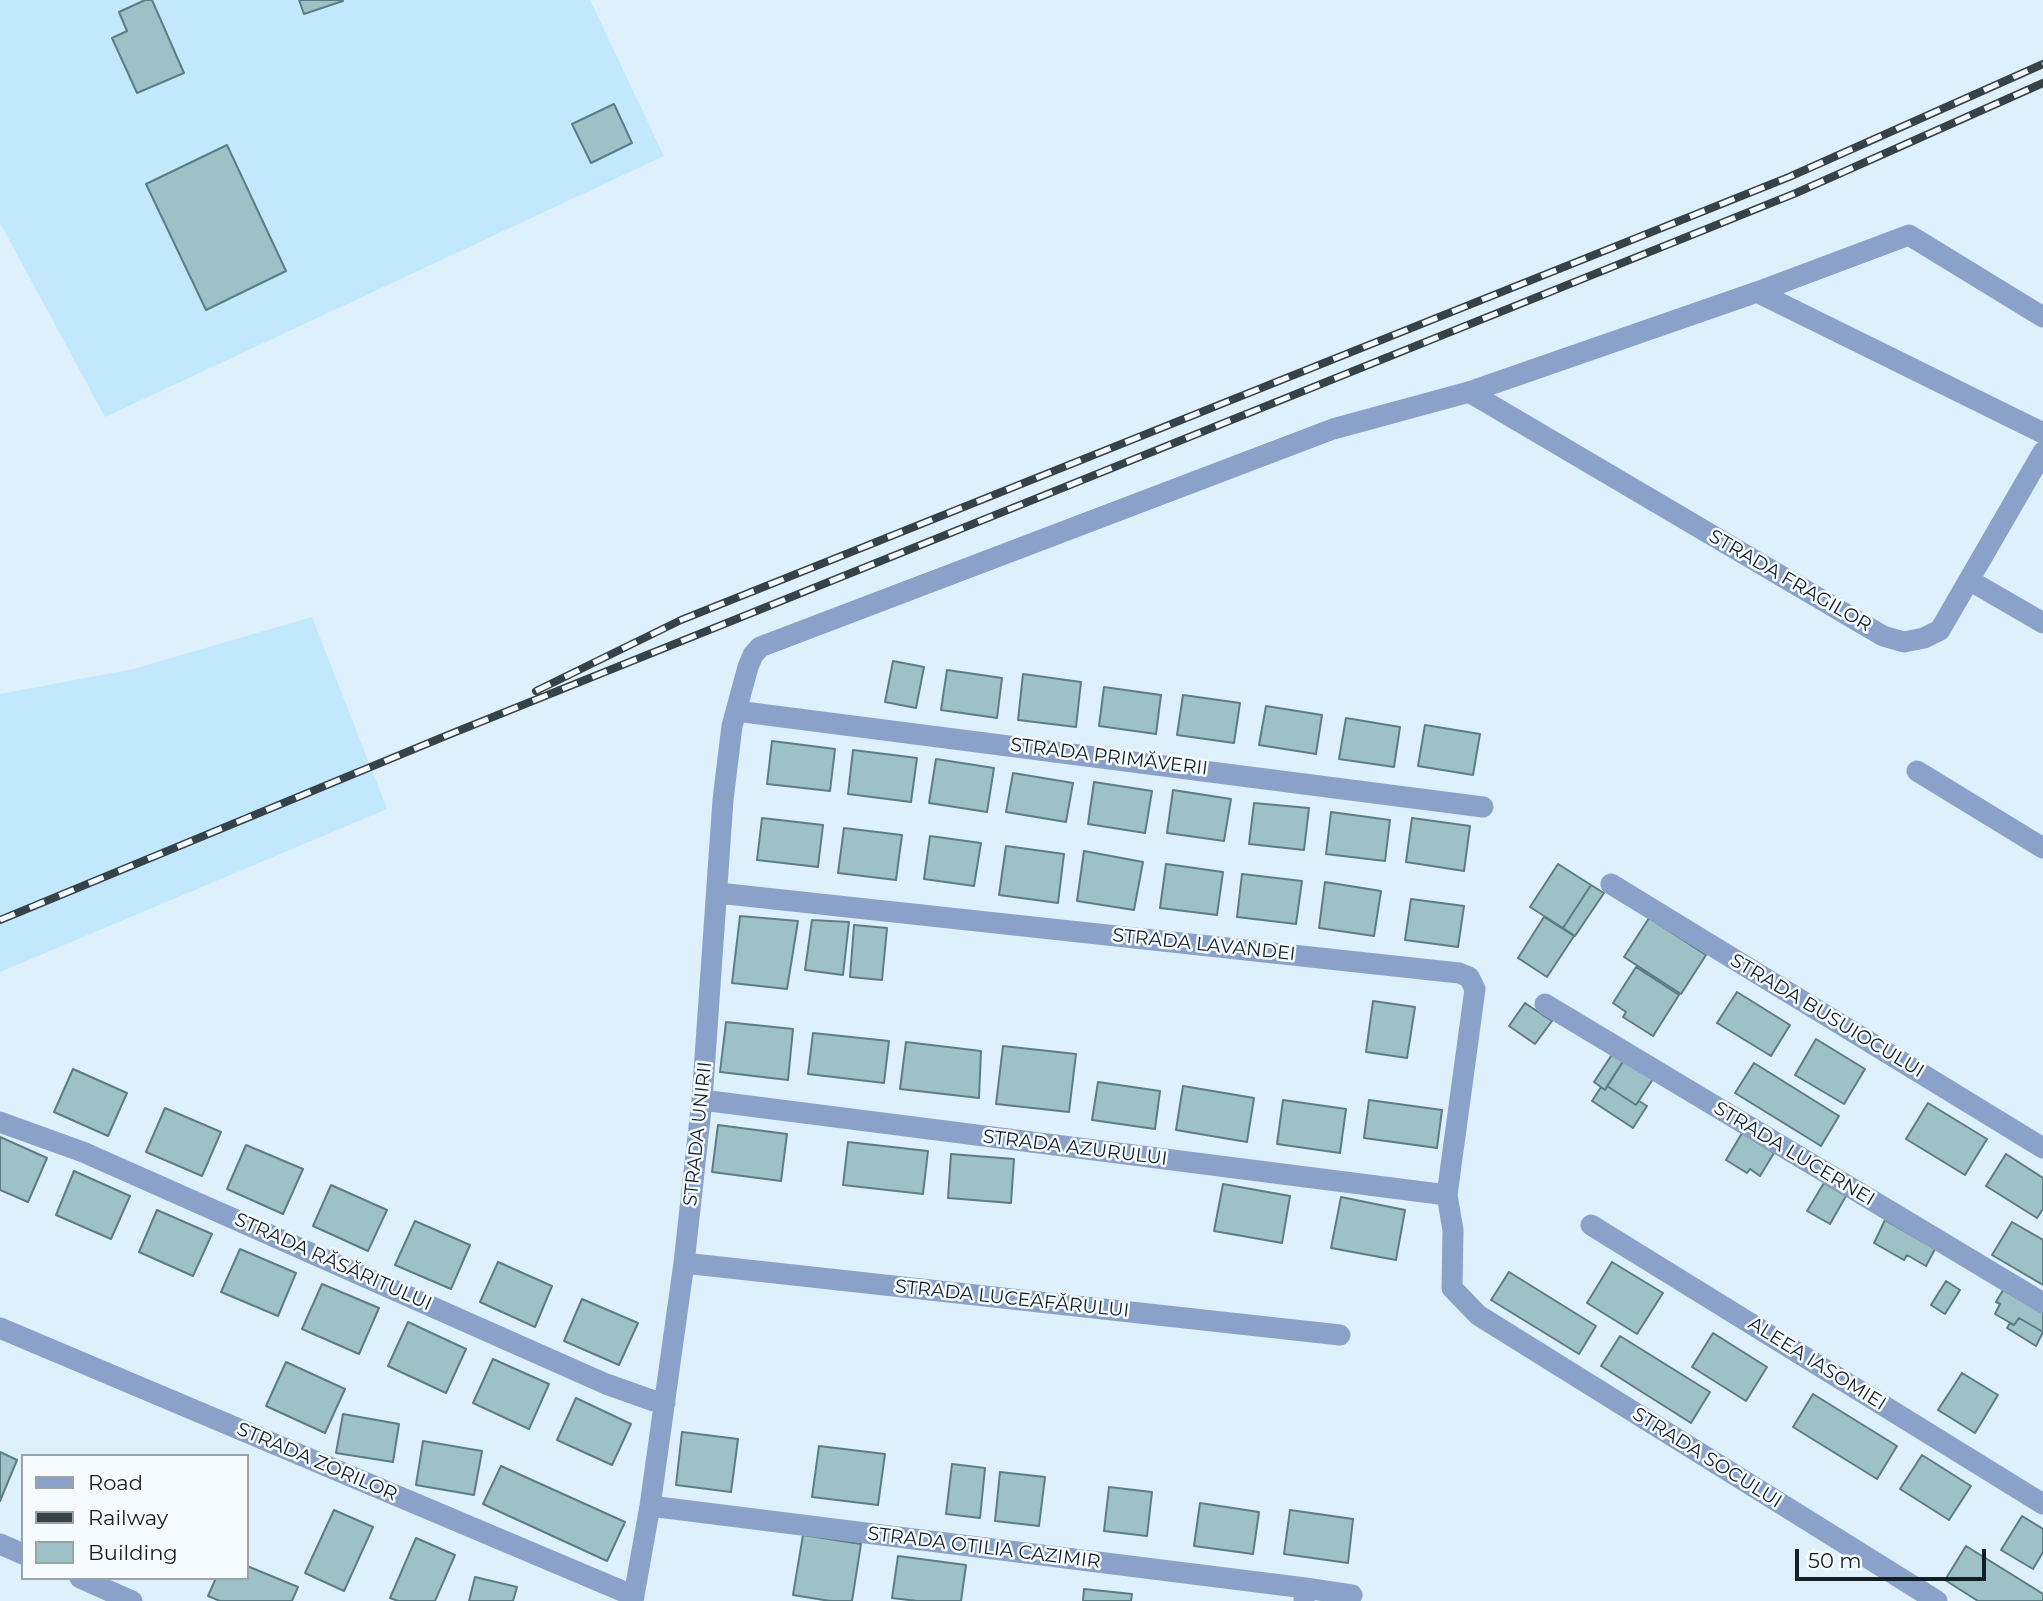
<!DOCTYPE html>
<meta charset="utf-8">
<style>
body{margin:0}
#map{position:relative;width:2043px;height:1601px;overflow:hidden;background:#def0fb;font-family:Montserrat,sans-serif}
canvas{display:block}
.legend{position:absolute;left:21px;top:1454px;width:228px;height:126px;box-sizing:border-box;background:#f5fbff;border:2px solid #9ba3a7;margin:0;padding:9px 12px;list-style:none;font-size:21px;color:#131e24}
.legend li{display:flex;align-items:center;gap:14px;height:35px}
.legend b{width:35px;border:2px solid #9ba3a7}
.scale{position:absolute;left:1795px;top:1549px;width:191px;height:32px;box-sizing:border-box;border:4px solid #131e24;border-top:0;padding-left:9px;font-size:21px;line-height:24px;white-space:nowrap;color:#131e24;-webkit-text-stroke:5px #f5fbff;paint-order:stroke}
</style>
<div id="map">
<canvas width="2043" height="1601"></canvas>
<ul class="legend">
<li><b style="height:9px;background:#8aa2c9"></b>Road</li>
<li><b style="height:9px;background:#364249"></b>Railway</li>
<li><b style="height:19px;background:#9dc1c7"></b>Building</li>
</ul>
<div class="scale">50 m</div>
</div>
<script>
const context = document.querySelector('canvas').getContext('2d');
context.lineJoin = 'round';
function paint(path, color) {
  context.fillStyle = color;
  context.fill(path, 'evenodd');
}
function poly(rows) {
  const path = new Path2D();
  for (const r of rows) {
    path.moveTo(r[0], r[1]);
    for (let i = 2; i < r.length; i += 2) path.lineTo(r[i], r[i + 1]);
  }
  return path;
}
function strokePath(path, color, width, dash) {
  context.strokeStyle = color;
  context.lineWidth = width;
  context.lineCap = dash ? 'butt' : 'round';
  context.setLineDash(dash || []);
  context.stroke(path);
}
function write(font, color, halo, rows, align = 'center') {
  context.font = font + ' Montserrat,sans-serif';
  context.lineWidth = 5;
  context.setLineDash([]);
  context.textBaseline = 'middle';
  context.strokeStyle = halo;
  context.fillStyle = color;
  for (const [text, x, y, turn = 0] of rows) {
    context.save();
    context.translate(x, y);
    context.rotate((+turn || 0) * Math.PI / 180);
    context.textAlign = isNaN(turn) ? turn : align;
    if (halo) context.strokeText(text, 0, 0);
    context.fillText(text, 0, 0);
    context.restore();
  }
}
paint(poly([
 [0,0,590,0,664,156,105,417,0,223],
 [312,617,387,809,0,972,0,694,133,669]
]), '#c2e8fe');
const building = poly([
 [145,0,152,0,184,73,137,93,112,38,127,31,119,12,145,0],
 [299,0,342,0,343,1,304,14,299,0],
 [614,104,632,143,591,163,572,124,614,104],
 [227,145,286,271,206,310,146,184,227,145],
 [893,661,924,667,916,708,885,702,893,661],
 [947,670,1002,678,997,718,941,710,947,670],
 [1023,674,1081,682,1076,727,1018,720,1023,674],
 [1104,687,1161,695,1156,734,1099,726,1104,687],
 [1183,695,1240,703,1234,743,1177,735,1183,695],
 [1266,706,1322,715,1316,754,1259,745,1266,706],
 [1346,718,1400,727,1394,767,1339,759,1346,718],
 [1425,725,1480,734,1473,775,1418,766,1425,725],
 [772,741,835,749,830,791,767,784,772,741],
 [853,750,917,758,911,802,848,794,853,750],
 [936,759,994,768,987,812,929,803,936,759],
 [1013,773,1073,783,1066,822,1006,812,1013,773],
 [1094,782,1152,791,1145,833,1088,824,1094,782],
 [1173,790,1231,799,1224,841,1167,833,1173,790],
 [1254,803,1309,808,1304,850,1249,844,1254,803],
 [1331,812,1390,820,1385,861,1326,854,1331,812],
 [762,818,823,825,818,867,757,860,762,818],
 [1412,818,1470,826,1464,871,1406,862,1412,818],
 [844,828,902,835,896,880,838,873,844,828],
 [930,836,981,843,974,886,924,879,930,836],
 [1006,846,1064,854,1058,903,999,895,1006,846],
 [1084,851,1143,862,1134,910,1077,901,1084,851],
 [1166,864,1223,872,1217,915,1160,908,1166,864],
 [1558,864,1591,885,1563,928,1530,907,1558,864],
 [1242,874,1302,881,1296,924,1237,917,1242,874],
 [1325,882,1381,891,1374,936,1319,928,1325,882],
 [1591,885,1604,893,1575,936,1563,928,1591,885],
 [1411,899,1464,906,1458,947,1405,940,1411,899],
 [740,916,798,921,787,989,732,983,740,916],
 [1544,917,1574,936,1547,977,1518,958,1544,917],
 [1649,918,1706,955,1681,994,1624,957,1649,918],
 [812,920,849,922,843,975,805,970,812,920],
 [854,925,887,928,882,980,850,977,854,925],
 [1636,967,1679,995,1653,1036,1623,1017,1626,1012,1613,1003,1636,967],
 [1737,992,1790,1025,1771,1056,1717,1023,1737,992],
 [1373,1001,1415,1007,1407,1058,1366,1052,1373,1001],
 [1525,1003,1552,1021,1535,1044,1509,1026,1525,1003],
 [726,1022,793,1029,788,1080,720,1072,726,1022],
 [813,1033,889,1041,884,1083,808,1074,813,1033],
 [1816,1039,1865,1069,1844,1104,1795,1075,1816,1039],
 [906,1042,981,1051,979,1098,900,1089,906,1042],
 [1003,1046,1076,1054,1069,1112,996,1104,1003,1046],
 [1613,1053,1624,1060,1605,1090,1594,1082,1613,1053],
 [1624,1060,1653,1079,1636,1105,1607,1086,1624,1060],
 [1754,1063,1839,1116,1821,1146,1735,1093,1754,1063],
 [73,1069,127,1093,108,1136,54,1112,73,1069],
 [1098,1082,1160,1091,1155,1129,1092,1120,1098,1082],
 [1183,1086,1254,1098,1247,1142,1176,1130,1183,1086],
 [1607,1086,1636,1105,1639,1101,1647,1106,1633,1128,1592,1101,1601,1087,1605,1090,1607,1086],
 [1283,1100,1346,1109,1340,1153,1277,1144,1283,1100],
 [1369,1100,1442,1110,1437,1148,1364,1138,1369,1100],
 [1928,1103,1987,1139,1965,1175,1906,1139,1928,1103],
 [165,1108,221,1132,202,1176,146,1152,165,1108],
 [718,1125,787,1134,781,1181,712,1172,718,1125],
 [1742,1133,1774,1153,1760,1176,1750,1169,1747,1173,1726,1160,1742,1133],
 [0,1137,47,1158,28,1202,0,1190,0,1137],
 [848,1142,928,1151,923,1194,843,1185,848,1142],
 [246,1145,303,1169,283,1214,227,1189,246,1145],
 [951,1154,1014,1159,1011,1203,948,1198,951,1154],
 [2006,1154,2043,1178,2043,1209,2037,1218,1986,1186,2006,1154],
 [74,1171,130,1196,111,1239,56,1215,74,1171],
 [1824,1183,1846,1196,1830,1224,1807,1211,1824,1183],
 [1223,1184,1290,1196,1282,1243,1214,1231,1223,1184],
 [331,1185,387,1210,368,1251,313,1226,331,1185],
 [1341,1197,1405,1210,1396,1260,1331,1248,1341,1197],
 [157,1210,212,1234,193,1276,139,1252,157,1210],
 [1885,1220,1935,1249,1926,1266,1907,1255,1904,1260,1874,1243,1885,1220],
 [415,1221,470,1245,451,1289,395,1265,415,1221],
 [2012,1222,2043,1240,2043,1285,1992,1255,2012,1222],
 [240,1249,296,1273,278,1316,221,1292,240,1249],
 [498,1262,552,1286,535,1327,480,1302,498,1262],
 [1612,1262,1663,1293,1637,1334,1587,1303,1612,1262],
 [1509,1272,1596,1326,1579,1354,1491,1300,1509,1272],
 [1946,1281,1960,1290,1945,1314,1931,1305,1946,1281],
 [322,1284,379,1308,359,1354,302,1329,322,1284],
 [2003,1290,2043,1313,2043,1332,2019,1318,2014,1325,1995,1314,2000,1304,1996,1302,2003,1290],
 [582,1299,638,1323,619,1365,564,1341,582,1299],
 [2019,1318,2043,1332,2036,1346,2007,1328,2010,1323,2014,1325,2019,1318],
 [408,1322,466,1349,446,1393,388,1366,408,1322],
 [1713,1333,1767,1367,1746,1401,1692,1367,1713,1333],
 [1620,1336,1710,1392,1691,1423,1601,1366,1620,1336],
 [493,1359,549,1384,529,1429,473,1403,493,1359],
 [286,1362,345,1389,325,1433,266,1406,286,1362],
 [1962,1373,1998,1395,1975,1433,1938,1410,1962,1373],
 [1813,1394,1897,1446,1877,1479,1793,1427,1813,1394],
 [576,1398,631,1424,612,1465,557,1440,576,1398],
 [343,1414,399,1424,393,1462,336,1453,343,1414],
 [682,1432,738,1439,731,1492,676,1485,682,1432],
 [423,1441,482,1451,474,1495,416,1485,423,1441],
 [819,1446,885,1454,878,1505,812,1497,819,1446],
 [0,1452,17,1460,0,1501,0,1452],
 [1922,1455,1971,1486,1949,1520,1900,1489,1922,1455],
 [952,1464,985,1468,980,1518,946,1514,952,1464],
 [501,1466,625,1522,607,1561,483,1504,501,1466],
 [1000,1472,1045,1477,1039,1526,995,1521,1000,1472],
 [1109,1487,1152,1492,1147,1536,1104,1531,1109,1487],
 [1200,1503,1259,1512,1253,1554,1194,1546,1200,1503],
 [334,1510,373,1527,344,1591,305,1573,334,1510],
 [1290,1510,1353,1519,1348,1563,1284,1554,1290,1510],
 [2022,1516,2043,1529,2043,1552,2033,1569,2001,1550,2022,1516],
 [803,1535,861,1544,852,1601,830,1601,793,1595,803,1535],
 [416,1538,455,1555,435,1601,398,1601,390,1598,416,1538],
 [1966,1546,2043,1594,2043,1601,1978,1601,1945,1580,1966,1546],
 [898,1556,966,1565,961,1601,917,1601,892,1598,898,1556],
 [247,1566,298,1587,292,1601,220,1601,208,1596,216,1578,247,1578,247,1566],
 [475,1577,517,1587,513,1601,469,1601,475,1577],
 [1084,1589,1132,1594,1131,1601,1083,1601,1084,1589]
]);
paint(building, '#9dc1c7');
strokePath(building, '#5c7e83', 2);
strokePath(poly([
 [1757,292,2043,433],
 [1469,392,1883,636,1904,642,1924,638,1940,630,2043,452],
 [1969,580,2043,623],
 [736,711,1483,807],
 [1917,771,2043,848],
 [1611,884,2043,1148],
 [718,893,1459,973,1469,977,1475,989,1447,1195,1453,1230,1452,1288,1478,1315,1937,1601],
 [1545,1004,2043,1303],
 [702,1100,1447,1195],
 [0,1122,83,1152,606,1384,654,1401,665,1403],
 [1591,1225,2043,1504],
 [684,1263,1340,1335],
 [0,1328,634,1596],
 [650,1506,1305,1588,1304,1601],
 [0,1544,23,1554],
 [80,1578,132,1601],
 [1305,1588,1352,1595],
 [633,1601,650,1506,684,1263,702,1100,723,800,732,726,748,667,753,655,760,647,1333,429,1469,392,1757,292,1909,235,2043,317]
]), '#8aa2c9', 21);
const rail = poly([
 [536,691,681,620,1789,177,2043,64],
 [0,920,448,735,1796,193,2043,83]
]);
strokePath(rail, '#364249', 8);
strokePath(rail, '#f5fbff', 5, [16]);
write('19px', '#131e24', '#f5fbff', [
 ["STRADA FRAGILOR",1790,581,30],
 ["STRADA PRIMĂVERII",1109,757,7],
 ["STRADA LAVANDEI",1204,945,6],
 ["STRADA BUSUIOCULUI",1827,1016,31],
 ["STRADA UNIRII",698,1134,-84],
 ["STRADA AZURULUI",1075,1148,7],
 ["STRADA LUCERNEI",1794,1154,31],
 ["STRADA RĂSĂRITULUI",333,1262,24],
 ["STRADA LUCEAFǍRULUI",1012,1299,6],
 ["ALEEA IASOMIEI",1817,1364,32],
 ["STRADA SOCULUI",1707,1458,32],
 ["STRADA ZORILOR",317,1462,23],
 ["STRADA OTILIA CAZIMIR",984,1548,7]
]);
</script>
